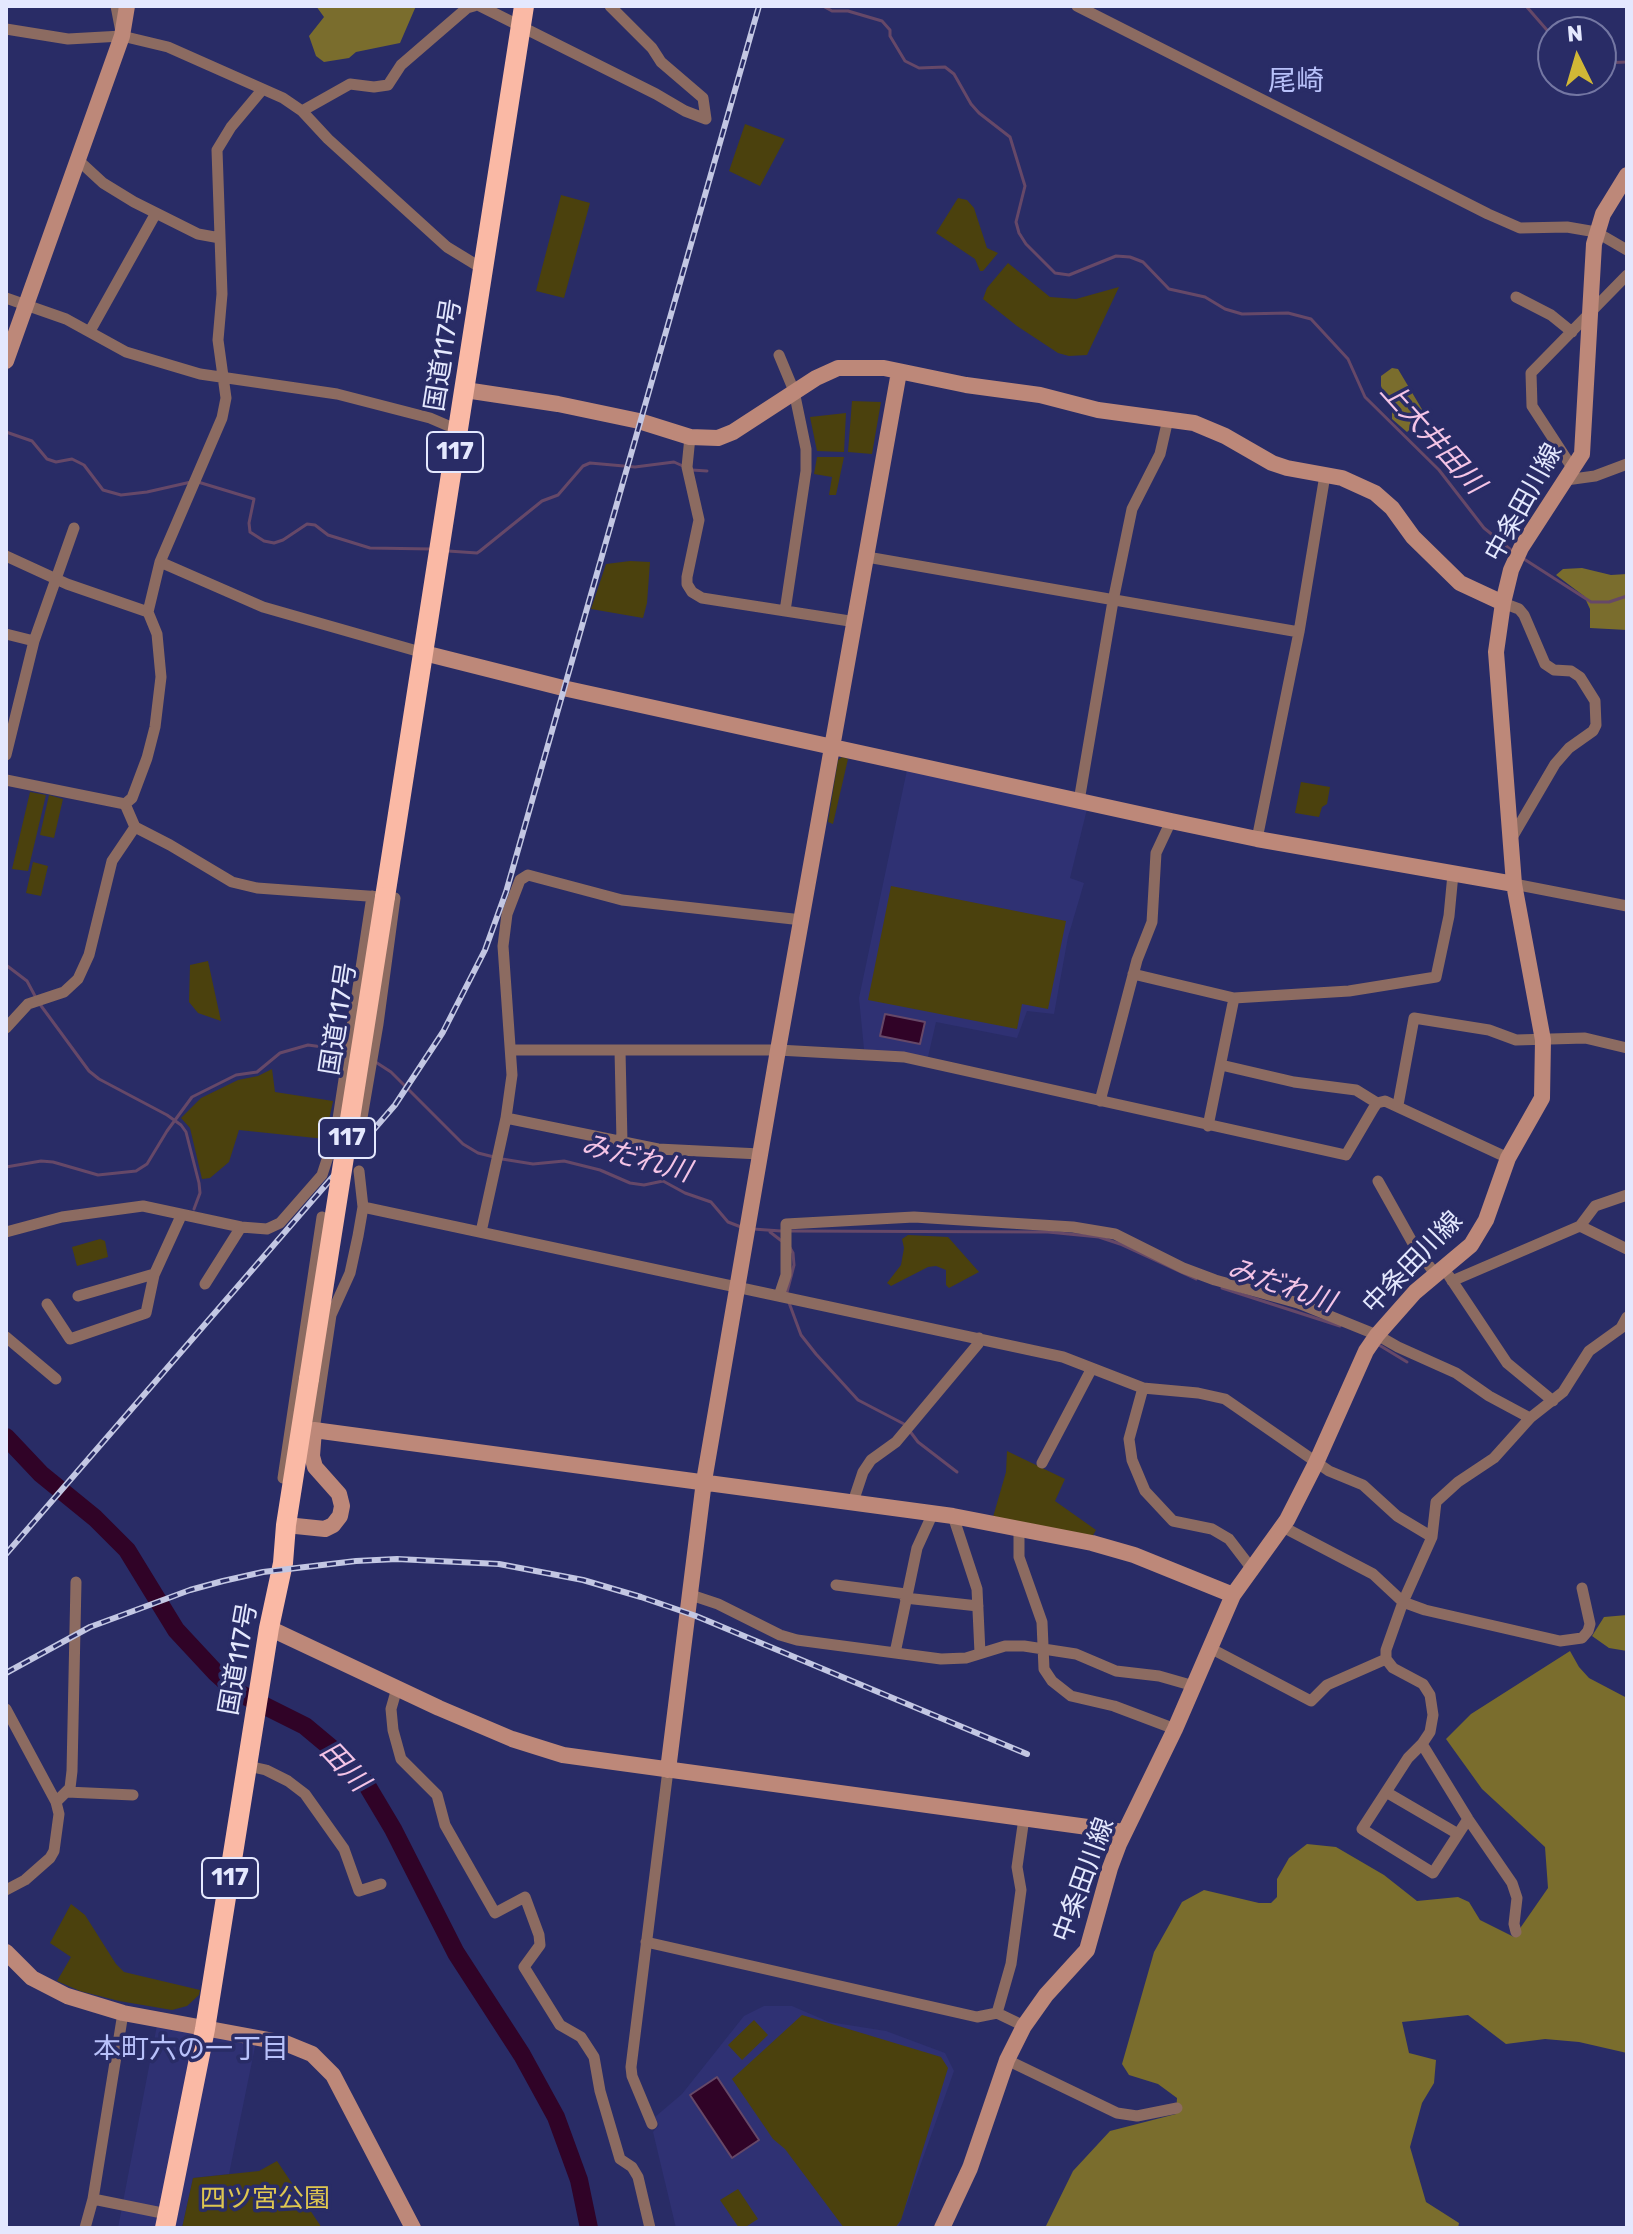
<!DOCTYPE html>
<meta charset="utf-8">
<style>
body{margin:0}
#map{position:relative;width:1633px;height:2234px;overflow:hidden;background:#292c66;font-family:Rubik,sans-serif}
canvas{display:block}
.frame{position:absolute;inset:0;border:8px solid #e4e8fe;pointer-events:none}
.north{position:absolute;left:1537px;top:16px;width:80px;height:80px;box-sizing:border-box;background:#292c66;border:2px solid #7477a3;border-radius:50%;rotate:355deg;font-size:22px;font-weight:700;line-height:32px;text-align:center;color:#e4e8fe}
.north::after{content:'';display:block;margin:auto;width:28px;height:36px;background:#d1b736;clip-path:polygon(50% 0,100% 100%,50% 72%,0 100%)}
</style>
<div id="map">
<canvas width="1633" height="2234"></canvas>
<div class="frame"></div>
<div class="north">N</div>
</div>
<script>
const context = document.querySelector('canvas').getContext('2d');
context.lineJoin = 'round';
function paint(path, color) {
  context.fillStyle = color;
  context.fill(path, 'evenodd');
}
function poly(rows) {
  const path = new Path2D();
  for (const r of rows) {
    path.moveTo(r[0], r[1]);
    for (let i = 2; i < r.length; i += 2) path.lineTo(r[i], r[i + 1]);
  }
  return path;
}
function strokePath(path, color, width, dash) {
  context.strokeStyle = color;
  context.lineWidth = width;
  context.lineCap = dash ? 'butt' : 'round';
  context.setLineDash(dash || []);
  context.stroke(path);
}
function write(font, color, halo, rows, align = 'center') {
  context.font = font + ' Rubik,"Noto Sans JP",sans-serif';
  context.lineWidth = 7;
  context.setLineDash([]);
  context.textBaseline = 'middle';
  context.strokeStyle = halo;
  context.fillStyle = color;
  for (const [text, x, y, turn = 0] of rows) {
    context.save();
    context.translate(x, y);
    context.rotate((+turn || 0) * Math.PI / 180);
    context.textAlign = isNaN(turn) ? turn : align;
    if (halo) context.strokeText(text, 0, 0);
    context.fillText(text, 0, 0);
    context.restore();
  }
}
paint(poly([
 [907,770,1087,809,1070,878,1084,883,1068,937,1054,1014,1027,1011,1017,1038,936,1022,928,1057,864,1049,859,998],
 [764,2006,792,2006,829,2022,886,2031,945,2053,954,2071,898,2228,676,2228,653,2132,659,2125,655,2117,682,2094,744,2016],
 [158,2020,257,2037,229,2174,193,2178,182,2228,118,2228]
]), '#2f3173');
paint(poly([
 [745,124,785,139,760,186,729,171],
 [561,195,590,203,564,298,536,291],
 [958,198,967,200,974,208,987,248,998,253,983,271,980,271,975,259,936,233],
 [1008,263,1050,297,1076,299,1119,287,1087,355,1069,356,1058,353,1017,326,983,299,987,288],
 [852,401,881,402,872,454,848,452],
 [846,413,844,452,817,451,810,417],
 [817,457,844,457,836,495,829,495,832,477,814,474],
 [630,561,650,562,647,603,643,618,591,609,606,564],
 [842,757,848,759,833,824,828,822,838,760],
 [1301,782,1330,787,1327,804,1322,807,1319,817,1295,813],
 [30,792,46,795,28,871,12,869],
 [49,795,63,799,54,838,40,835],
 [33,862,48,866,41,896,26,893],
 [891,886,1066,921,1048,1009,1022,1004,1017,1029,868,1000],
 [208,961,221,1021,198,1013,189,1002,190,965],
 [272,1069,275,1092,333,1101,325,1139,239,1130,229,1162,210,1178,202,1179,190,1128,181,1118,201,1098,238,1080,258,1076],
 [908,1235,948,1237,979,1272,949,1288,946,1285,946,1270,936,1266,928,1267,891,1286,887,1283,901,1265,904,1248,902,1239],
 [100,1239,105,1241,108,1257,77,1266,72,1247],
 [1007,1451,1065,1479,1055,1501,1096,1530,1092,1537,993,1517,1006,1472],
 [71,1904,85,1915,116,1964,124,1972,200,1990,199,1995,187,2006,172,2010,119,2001,80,1991,57,1981,71,1957,50,1943],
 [802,2015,941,2057,948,2068,901,2220,895,2228,844,2228,785,2149,773,2139,732,2079],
 [754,2020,768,2035,742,2060,728,2045],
 [277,2161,322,2228,182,2228,193,2178,259,2171],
 [738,2189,758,2219,744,2228,739,2228,720,2200]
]), '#4b410d');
paint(poly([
 [316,6,416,6,400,43,356,52,349,58,324,62,316,56,309,36,324,17],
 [1392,368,1398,369,1423,411,1420,420,1407,432,1392,419,1392,411,1381,386,1381,376],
 [1582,568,1611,575,1627,574,1627,630,1590,628,1590,609,1584,596,1556,575,1563,569],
 [1627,1615,1627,1651,1609,1648,1592,1636,1604,1617],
 [1570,1651,1579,1667,1589,1678,1627,1698,1627,2053,1579,2042,1545,2039,1506,2044,1468,2015,1402,2022,1409,2053,1436,2060,1434,2083,1422,2103,1410,2147,1426,2202,1459,2223,1458,2228,1045,2228,1073,2171,1110,2131,1176,2114,1177,2098,1158,2084,1129,2075,1122,2064,1154,1952,1182,1902,1204,1890,1259,1903,1271,1903,1277,1897,1277,1879,1289,1858,1307,1844,1336,1847,1384,1875,1417,1901,1458,1897,1469,1902,1480,1920,1514,1937,1548,1888,1545,1847,1482,1789,1446,1739,1471,1714]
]), '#7a6d2d');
const water = poly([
 [885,1014,925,1022,920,1044,880,1036,885,1014],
 [717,2077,759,2140,732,2158,690,2095,717,2077]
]);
paint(water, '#300327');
strokePath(water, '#664868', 2);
strokePath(poly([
 [823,6,832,11,848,11,882,21,890,30,890,36,905,61,919,68,945,67,954,74,971,104,979,113,1010,137,1025,186,1016,222,1019,233,1026,244,1055,273,1069,275,1116,256,1130,257,1143,262,1169,289,1205,297,1225,309,1242,314,1288,313,1311,319,1348,359,1365,397,1439,470,1484,528,1511,550],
 [1526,6,1553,37],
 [1601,63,1627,62],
 [6,432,32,441,47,459,56,462,72,459,84,465,103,490,121,495,147,492,191,482],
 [692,470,707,471],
 [198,482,254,499,249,523,250,532,264,541,274,543,283,540,307,524,315,525,328,535,370,548,432,549],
 [448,551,477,553,480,551,542,501,558,495,583,466,590,463,635,467,674,462,685,467],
 [1524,559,1591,602,1609,602,1627,596],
 [6,965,27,981,35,996],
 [39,1003,89,1071,99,1079,167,1115,181,1125,186,1132,199,1183,200,1193,194,1209],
 [374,1061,391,1072,463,1144,478,1153,494,1157],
 [502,1159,533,1164,564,1161,600,1170,630,1183,644,1185,663,1181,685,1193,711,1202,728,1222,741,1227],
 [6,1167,41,1161,53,1162,98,1175,136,1171,147,1164,167,1131,192,1097,236,1075,257,1072,280,1053,308,1045,345,1050],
 [753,1229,781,1231],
 [789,1231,1048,1232,1099,1237,1120,1244,1196,1279],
 [770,1232,783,1242],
 [1222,1288,1340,1326],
 [787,1292,794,1265,793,1253,789,1246],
 [788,1300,801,1335,816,1354,858,1400,904,1424],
 [1379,1345,1407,1362],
 [909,1430,918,1442,957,1472]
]), '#664868', 3);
strokePath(poly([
 [6,1437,41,1474,95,1518,127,1550,176,1630,216,1673,237,1692,305,1726,348,1762,365,1782,393,1829,456,1953,522,2055,556,2117,579,2180,589,2228]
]), '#300327', 18);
strokePath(poly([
 [116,6,121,32],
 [480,6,656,94,685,111,706,119,703,98,661,62,652,48,610,6],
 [1077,6,1488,214,1520,228,1567,227,1596,232,1627,250],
 [6,29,68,39,122,36,168,47,283,98,302,111,328,139,447,247,483,269],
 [302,111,350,84,374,87,388,85,401,65,467,8,474,6],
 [77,159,103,183,134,202,198,234,220,238],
 [1516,297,1551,315,1572,332],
 [6,298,66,319,126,352,200,374,337,394,430,418,458,430],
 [90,331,156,213],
 [779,355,794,391,806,449,806,471,785,611],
 [690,437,687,467,699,520,687,577,687,584,692,592,702,598,856,622],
 [1573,469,1532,406,1531,373,1627,275],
 [1566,480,1595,476,1627,464],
 [6,556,67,584,148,612],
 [867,557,1299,632],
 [160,562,263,607,424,653],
 [1503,603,1519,609,1524,615,1545,664,1554,670,1571,671,1580,677,1595,701,1596,725,1593,731,1569,748,1555,764,1510,841],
 [6,634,34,641],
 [6,755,34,641,74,528],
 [6,780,125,804,132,798,147,758,155,727,161,677,157,634,148,612,160,562,222,418,226,398,218,340,222,294,217,150,231,127,262,90],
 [1079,801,1113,601,1132,509,1160,454,1168,419],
 [125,804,135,827,170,845,232,882,257,888,395,898,378,1024,358,1141],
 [1257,839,1299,632,1325,475],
 [1514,884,1627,906],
 [1133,974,1234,998,1349,991,1436,977,1449,916,1453,874],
 [6,1028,28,1004,64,992,78,979,89,955,112,861,135,827],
 [512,1050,778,1050,904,1057,1346,1155,1373,1109,1377,1103,1385,1101,1508,1158],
 [620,1050,622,1142],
 [1221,1065,1294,1082,1356,1090,1377,1103],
 [1100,1101,1137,960,1152,922,1156,853,1171,821],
 [1398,1105,1414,1018,1489,1030,1516,1040,1585,1038,1627,1048],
 [506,1118,658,1149,760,1154],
 [1208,1126,1234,998],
 [1378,1181,1415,1247,1436,1275],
 [363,1207,1063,1357,1143,1388,1198,1393,1225,1399,1329,1471,1363,1485,1397,1516,1432,1537],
 [1580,1226,1627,1249],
 [6,1232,62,1217,143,1206,241,1227,267,1229,280,1223,322,1175,336,1132,372,896],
 [481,1232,506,1118,512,1075,503,946,507,914,520,880,528,875,622,900,802,920],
 [1449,1276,1507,1363,1553,1401],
 [1452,1281,1580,1226,1595,1206,1627,1195],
 [205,1284,241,1227],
 [78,1296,154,1274],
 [779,1296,786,1275,786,1224,914,1217,1073,1227,1115,1234,1183,1268,1215,1280,1298,1303,1377,1335,1398,1347,1456,1373,1489,1396,1530,1418],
 [47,1304,70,1339,146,1313,154,1275,181,1216],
 [6,1337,56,1379],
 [1143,1388,1129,1439,1132,1460,1145,1491,1173,1521,1212,1529,1229,1539,1252,1569],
 [314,1430,331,1315,350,1273,358,1236,363,1207,359,1171],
 [1042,1463,1092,1368],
 [283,1478,322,1217],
 [853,1502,863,1472,871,1460,896,1442,978,1344,979,1338],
 [953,1516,977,1589,980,1653],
 [1283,1527,1373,1574,1403,1602,1425,1610,1560,1641,1582,1638,1588,1631,1590,1624,1582,1588],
 [1019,1528,1019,1557,1042,1622,1044,1669,1052,1681,1071,1696,1114,1706,1175,1729],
 [836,1585,906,1594],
 [691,1595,718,1604,780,1635,797,1640,941,1659,966,1658,1005,1646,1024,1646,1076,1654,1116,1671,1159,1676,1194,1686],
 [905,1598,978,1606],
 [1210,1648,1311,1701,1327,1685,1386,1659],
 [895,1653,917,1548,933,1513],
 [397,1688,391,1709,393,1730,401,1759,437,1795,445,1825,495,1913,525,1897,539,1935,540,1945,524,1967,560,2025,581,2037,594,2057,600,2091,620,2159,632,2167,638,2177,650,2228],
 [6,1709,56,1802,59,1814,54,1851,50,1858,25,1880,6,1890],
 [1422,1744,1408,1758,1362,1829,1433,1873,1468,1819],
 [248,1766,266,1770,288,1781,305,1794,344,1849,359,1891,381,1884],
 [67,1792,133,1795],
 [1386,1792,1458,1834],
 [56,1802,70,1788,72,1771,76,1582],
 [1516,1932,1514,1924,1517,1898,1512,1883,1468,1819,1422,1744,1430,1732,1433,1715,1430,1695,1423,1684,1393,1668,1386,1659,1386,1650,1403,1602,1432,1537,1436,1502,1458,1482,1494,1458,1530,1418,1563,1392,1589,1351,1621,1328,1627,1317],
 [646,1942,977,2017,997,2013,1024,2026],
 [997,2013,1011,1964,1021,1890,1017,1867,1024,1818],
 [1007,2060,1117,2113,1137,2116,1177,2108],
 [652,2124,632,2076,631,2067,668,1770],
 [93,2199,167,2214],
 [85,2228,93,2199,123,2013]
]), '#8c6b61', 11);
strokePath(poly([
 [6,361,122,36,127,6],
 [465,390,558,404,639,421,690,437,718,438,733,432,816,378,838,368,884,368,966,385,1040,395,1098,410,1194,423,1225,436,1272,463,1287,468,1342,478,1375,493,1392,508,1413,537,1460,583,1503,603],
 [424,653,563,688,1171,821,1257,839,1514,884],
 [286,1525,325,1529,333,1525,340,1516,342,1506,339,1494,315,1467,312,1456,314,1430,953,1516,1092,1543,1134,1555,1233,1595],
 [269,1628,439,1708,512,1739,563,1755,1124,1832],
 [668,1770,704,1481,778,1050,899,372],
 [6,1952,32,1978,67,1996,123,2013,285,2043,312,2054,333,2075,413,2228],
 [942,2228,970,2168,1007,2060,1024,2026,1046,1995,1087,1950,1110,1868,1119,1844,1175,1729,1233,1595,1287,1520,1316,1463,1366,1351,1377,1335,1415,1292,1471,1245,1486,1220,1508,1158,1542,1098,1543,1040,1514,884,1496,652,1503,603,1511,570,1521,548,1582,454,1594,244,1603,214,1627,175]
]), '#bd8879', 16);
strokePath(poly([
 [385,897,524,6],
 [165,2228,205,2029,269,1628,283,1563,286,1525,309,1379]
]), '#fab9a5', 20);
const rail = poly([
 [6,1554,395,1105,443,1032,485,950,506,892,759,6],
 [6,1673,90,1627,190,1590,223,1581,263,1572,356,1561,397,1559,499,1564,583,1580,641,1597,696,1616,1027,1754]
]);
strokePath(rail, '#c3c7e3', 6);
strokePath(rail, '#292c66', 3, [9]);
strokePath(poly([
 [309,1379,385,897]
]), '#fab9a5', 20);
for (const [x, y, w] of [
 [455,452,56],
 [347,1138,56],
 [230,1878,56]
]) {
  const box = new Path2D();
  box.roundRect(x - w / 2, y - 20, w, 40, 6);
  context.fillStyle = '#292c66';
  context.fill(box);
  strokePath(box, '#e4e8fe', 2);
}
write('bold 24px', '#e4e8fe', null, [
 ["117",455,452],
 ["117",347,1138],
 ["117",230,1878]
]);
write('26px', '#e4e8fe', '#292c66', [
 ["国道117号",444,355,-81],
 ["中条田川線",1524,503,-61],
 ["国道117号",339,1019,-81],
 ["中条田川線",1413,1263,-46],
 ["国道117号",239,1659,-80],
 ["中条田川線",1084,1880,-70]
]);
write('26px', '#dec650', '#292c66', [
 ["四ツ宮公園",265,2199]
]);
write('28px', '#b8c1fa', '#292c66', [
 ["尾崎",1296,82],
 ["本町六の一丁目",191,2050]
]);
write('italic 28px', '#f4c4e6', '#292c66', [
 ["上大井田川",1432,438,48],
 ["みだれ川",636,1159,15],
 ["みだれ川",1281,1286,19],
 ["田川",344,1767,47]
]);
</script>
